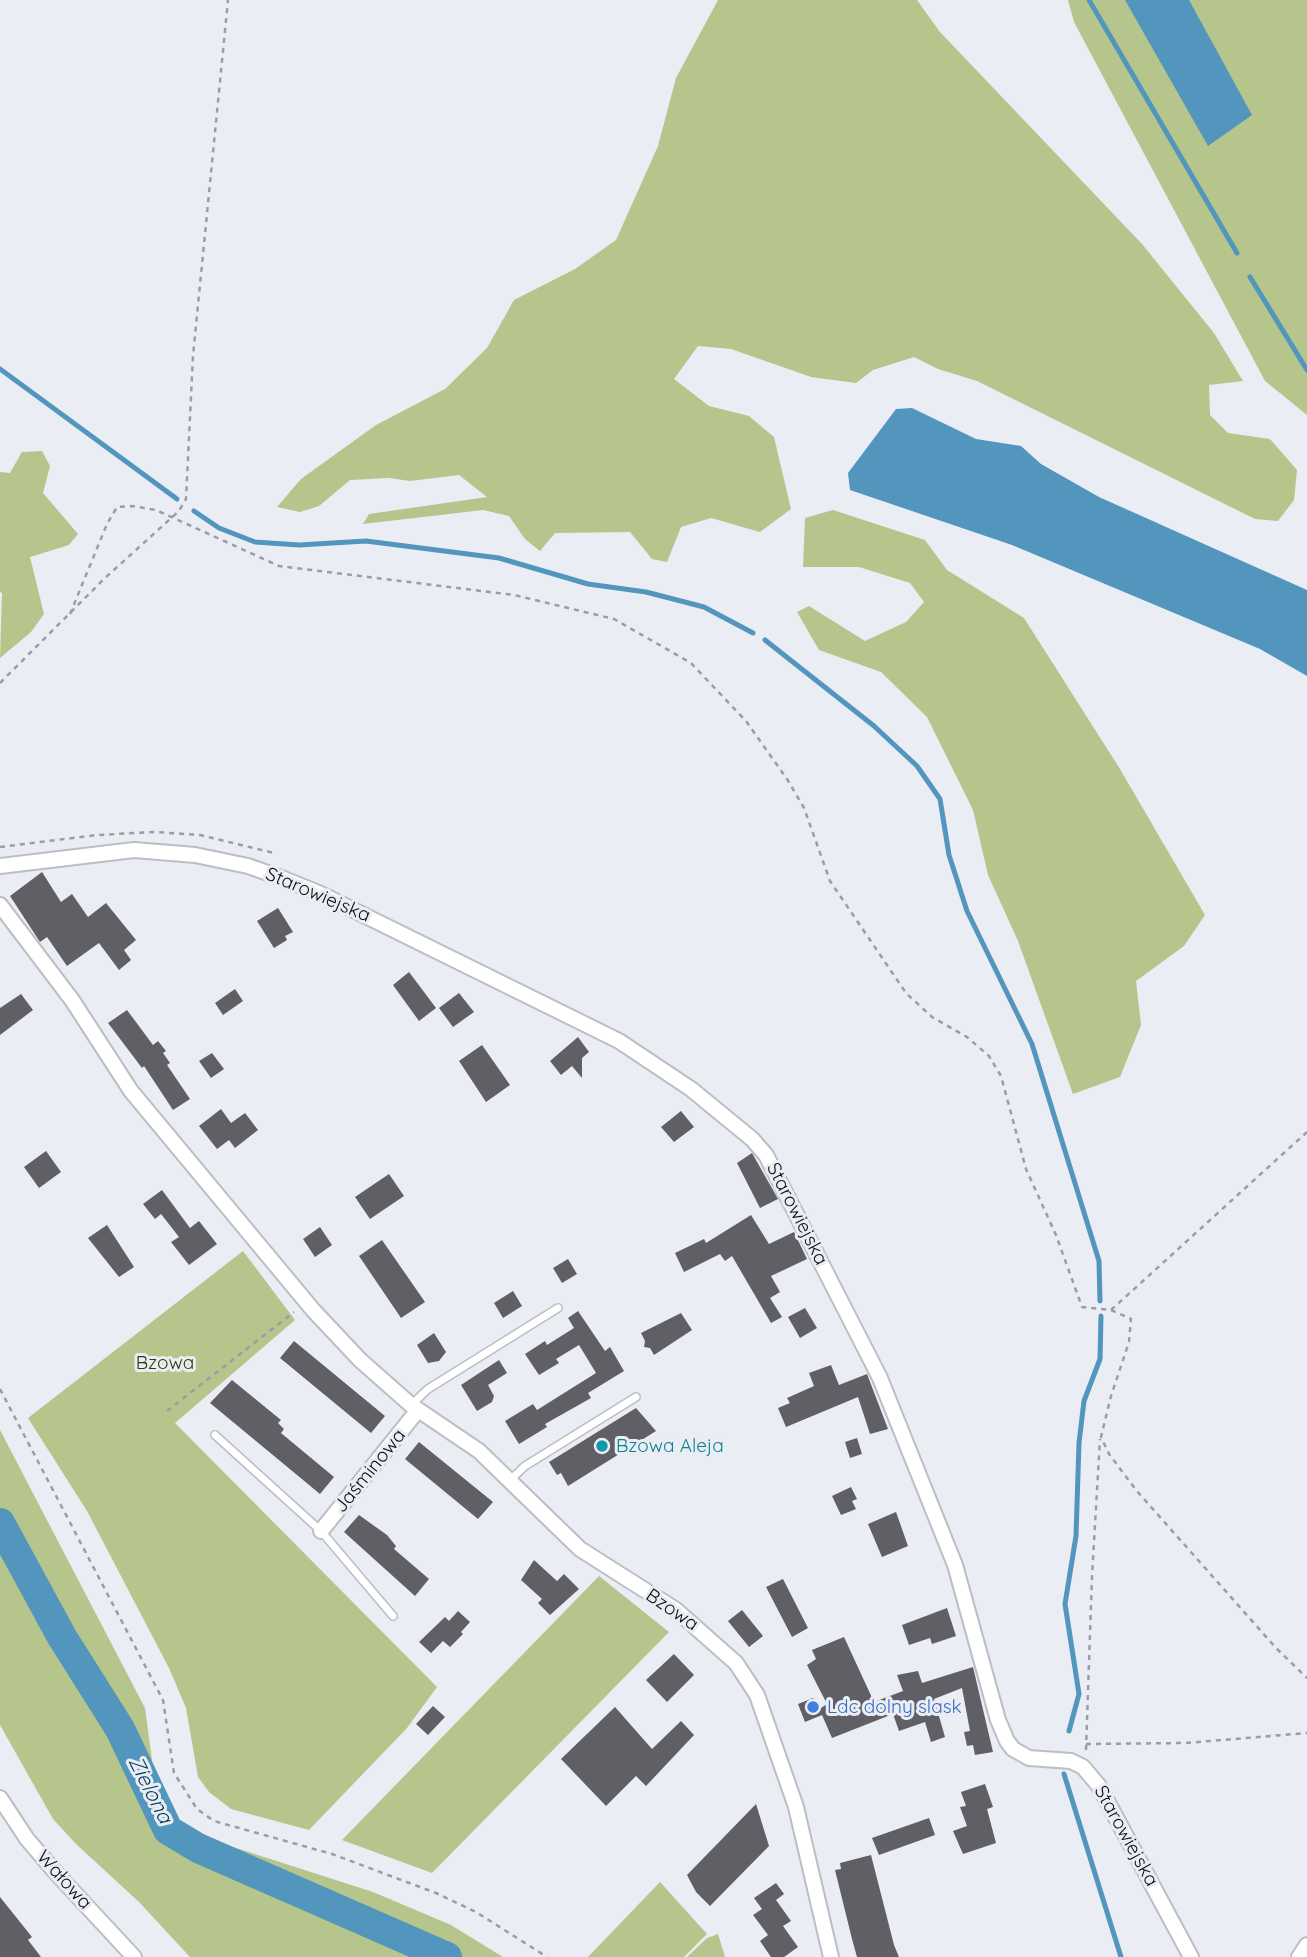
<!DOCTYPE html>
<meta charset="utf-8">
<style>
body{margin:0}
canvas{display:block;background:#eaedf3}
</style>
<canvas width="1307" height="1957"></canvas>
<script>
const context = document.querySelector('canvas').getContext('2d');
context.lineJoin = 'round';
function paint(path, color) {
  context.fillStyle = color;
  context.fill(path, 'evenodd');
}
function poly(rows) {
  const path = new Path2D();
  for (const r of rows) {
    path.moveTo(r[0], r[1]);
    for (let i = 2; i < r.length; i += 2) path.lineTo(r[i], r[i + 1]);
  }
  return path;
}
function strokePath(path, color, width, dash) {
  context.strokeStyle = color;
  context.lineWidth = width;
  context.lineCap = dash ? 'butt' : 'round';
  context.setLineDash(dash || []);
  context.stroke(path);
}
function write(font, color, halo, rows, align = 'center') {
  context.font = font + ' Quicksand,sans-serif';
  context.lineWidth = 6;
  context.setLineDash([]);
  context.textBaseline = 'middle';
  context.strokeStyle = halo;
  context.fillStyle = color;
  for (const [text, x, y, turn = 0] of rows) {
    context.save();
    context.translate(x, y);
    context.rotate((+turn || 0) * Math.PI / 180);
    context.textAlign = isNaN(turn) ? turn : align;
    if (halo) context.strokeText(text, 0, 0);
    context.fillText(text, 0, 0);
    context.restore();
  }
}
paint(poly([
 [718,0,917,0,940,32,1142,244,1214,333,1243,381,1209,385,1210,415,1228,433,1270,439,1297,470,1294,500,1278,521,1255,519,977,381,938,369,914,357,873,370,856,383,811,377,731,349,698,346,674,379,709,406,749,416,774,437,791,509,760,532,711,518,681,527,667,562,652,559,630,532,555,533,540,551,525,539,509,516,483,510,363,524,369,514,487,497,459,475,410,481,389,478,350,480,319,506,300,512,277,507,301,479,376,425,445,389,487,348,514,300,575,269,616,240,658,146,676,78],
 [1068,0,1307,0,1307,415,1265,381,1074,22],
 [42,451,50,466,43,493,78,534,69,545,30,557,44,614,31,632,0,658,2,593,0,592,0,472,10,473,22,452],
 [833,510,925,540,947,570,1024,618,1120,769,1205,915,1184,946,1136,981,1141,1025,1120,1077,1073,1094,1018,941,988,875,973,810,927,717,881,672,819,650,797,612,809,606,865,641,906,622,924,602,910,583,859,567,803,567,805,518],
 [243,1251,295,1320,175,1423,437,1687,407,1728,309,1830,231,1809,209,1792,198,1777,186,1708,169,1668,87,1511,28,1418],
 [0,1430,145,1708,154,1775,162,1798,180,1823,205,1838,373,1892,451,1925,503,1957,190,1957,139,1902,76,1844,53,1819,0,1725],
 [599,1576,669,1632,432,1873,342,1840],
 [660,1882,707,1934,684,1957,588,1957],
 [718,1934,725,1957,687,1957,707,1938]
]), '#b5c58b');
paint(poly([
 [1125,0,1189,0,1252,115,1208,146],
 [912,408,976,439,1021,446,1041,464,1099,497,1307,590,1307,676,1260,649,1012,545,850,490,848,473,896,409]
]), '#5396bd');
strokePath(poly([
 [1089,0,1237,253],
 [1250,277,1307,370],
 [0,369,177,499],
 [194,511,219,528,255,542,299,545,366,541,499,558,588,584,646,592,704,607,753,633],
 [765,640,874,726,917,766,940,799,949,855,967,911,1032,1044,1099,1261,1100,1301],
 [1069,1731,1079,1694,1065,1604,1076,1536,1079,1443,1084,1401,1100,1359,1101,1316],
 [1064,1774,1121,1957]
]), '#5396bd', 5);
strokePath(poly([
 [0,1523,62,1637,120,1729,168,1830,198,1848,447,1957]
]), '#5396bd', 30);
paint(poly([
 [42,872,61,902,72,894,88,917,106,903,136,940,124,950,131,960,119,970,99,943,67,966,47,937,40,942,10,896],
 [278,908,293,932,285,936,287,940,274,948,257,921],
 [409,972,436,1008,419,1021,393,985],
 [235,989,243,1001,223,1015,215,1003],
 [459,993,474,1012,453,1027,439,1008],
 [21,994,33,1010,0,1035,0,1008],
 [127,1010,153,1045,158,1041,166,1051,163,1053,170,1063,167,1065,190,1099,173,1110,144,1066,142,1068,108,1023],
 [578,1037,589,1052,582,1058,582,1078,572,1066,561,1075,550,1061],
 [482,1045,510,1085,486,1102,459,1061],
 [212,1053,224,1069,211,1078,199,1061],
 [221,1109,231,1123,245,1113,258,1130,235,1148,229,1140,217,1149,199,1126],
 [681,1111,694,1127,674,1142,661,1127],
 [46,1151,61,1172,39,1188,24,1167],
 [752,1153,778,1199,760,1208,737,1163],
 [389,1174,404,1196,370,1219,355,1197],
 [162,1190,190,1228,199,1221,217,1244,189,1265,171,1242,179,1237,161,1214,155,1219,143,1204],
 [751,1215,769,1244,794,1232,807,1259,771,1276,780,1292,770,1298,782,1317,771,1323,732,1256,725,1261,720,1254,684,1272,675,1253,704,1239,706,1243],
 [107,1225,134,1267,119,1277,88,1238],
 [320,1227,332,1245,315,1257,303,1239],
 [382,1240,425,1302,401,1318,359,1256],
 [568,1259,577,1274,562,1283,553,1268],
 [513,1291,522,1306,503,1318,494,1303],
 [805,1308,817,1328,800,1338,788,1317],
 [578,1311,605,1351,610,1347,624,1371,588,1393,591,1398,545,1424,547,1427,519,1444,505,1421,533,1404,537,1410,596,1373,579,1345,556,1359,559,1363,539,1375,525,1354,545,1341,547,1345,574,1328,568,1318],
 [681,1313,692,1330,654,1355,650,1348,644,1347,645,1341,641,1333],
 [434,1333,446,1352,439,1361,428,1363,417,1345],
 [294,1341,385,1416,371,1433,280,1358],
 [499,1360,507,1373,488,1385,494,1396,492,1402,477,1411,461,1385],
 [831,1365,839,1385,867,1374,888,1429,870,1434,858,1397,786,1427,778,1408,790,1403,787,1398,814,1386,809,1373],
 [232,1380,281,1420,278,1423,284,1429,281,1433,334,1477,320,1494,210,1403],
 [636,1408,656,1431,568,1486,561,1473,557,1475,549,1462],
 [857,1438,862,1454,850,1458,845,1442],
 [419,1442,493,1502,478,1519,405,1459],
 [851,1487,857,1499,852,1501,856,1509,841,1515,832,1496],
 [896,1512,908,1546,882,1557,868,1524],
 [359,1515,387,1535,396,1546,394,1549,429,1579,415,1596,344,1532],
 [534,1560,557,1581,564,1574,579,1589,550,1615,538,1603,542,1599,521,1580],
 [783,1579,808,1628,792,1637,766,1587],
 [947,1608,956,1636,932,1644,930,1638,909,1645,902,1625],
 [742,1610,763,1636,749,1647,728,1621],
 [458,1611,470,1622,461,1632,463,1634,450,1647,443,1641,431,1653,419,1642,445,1617,449,1621],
 [844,1637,874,1702,903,1691,897,1675,918,1671,922,1683,973,1667,993,1752,975,1755,973,1745,967,1746,964,1732,970,1731,962,1688,934,1699,945,1737,931,1742,925,1722,899,1731,893,1714,832,1738,822,1715,805,1722,798,1704,813,1698,821,1708,827,1704,807,1665,816,1659,812,1650],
 [674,1654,694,1675,667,1702,646,1680],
 [433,1706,445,1717,428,1735,416,1724],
 [615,1707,652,1749,681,1721,694,1735,646,1786,636,1776,606,1806,561,1759],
 [985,1784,993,1807,987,1809,996,1843,963,1854,953,1831,967,1826,960,1807,966,1806,961,1792],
 [756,1804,769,1846,710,1906,696,1892,687,1875],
 [929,1818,935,1835,879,1855,872,1838],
 [871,1855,894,1945,899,1957,857,1957,852,1939,835,1870,841,1869,840,1863],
 [776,1883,784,1894,776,1900,791,1921,783,1926,798,1947,784,1957,771,1957,760,1941,768,1935,753,1915,762,1909,754,1898],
 [0,1897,32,1937,28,1940,41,1957,0,1957]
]), '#5f5f65');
const lane = poly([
 [411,1405,428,1389,558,1308],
 [215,1435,321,1531,393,1616],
 [509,1481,525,1466,636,1397]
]);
const street = poly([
 [0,866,134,850,195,855,248,866,279,877,321,894,619,1041,691,1089,752,1139,766,1155,880,1378,955,1565,998,1720,1007,1741,1013,1749,1029,1758,1071,1761,1083,1767,1099,1786,1191,1957],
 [0,905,72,1000,131,1091,313,1310,360,1360,411,1405,479,1451,580,1549,676,1610,736,1663,757,1695,796,1807,831,1957],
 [321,1531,418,1410],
 [0,1798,27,1839,57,1874,134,1957],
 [1299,1957,1307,1945]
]);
strokePath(lane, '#bbbec4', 10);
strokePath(street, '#bbbec4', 18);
strokePath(poly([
 [70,614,107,524,117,507,132,506,156,510,279,566,514,595,614,619,691,663,746,721,787,779,804,808,830,881,906,993,932,1017,967,1037,989,1056,1001,1076,1026,1169,1056,1235,1082,1307,1111,1310,1131,1319,1129,1342,1111,1396,1101,1437,1109,1454,1136,1490,1276,1648,1307,1678],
 [0,683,105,578,179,511,186,499,193,356,228,0],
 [0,847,97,835,156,832,200,835,274,853],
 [1111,1310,1307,1132],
 [0,1389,163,1700,174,1773,197,1809,214,1821,332,1854,436,1893,476,1912,547,1957],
 [167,1411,294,1312],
 [1086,1744,1186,1743,1307,1733],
 [1086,1750,1092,1576,1100,1439]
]), '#9b9da2', 2.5, [5, 5]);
strokePath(lane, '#fff', 7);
strokePath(street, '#fff', 14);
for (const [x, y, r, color] of [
 [602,1446,7,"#0f9aa8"],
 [813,1707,7,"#3f7fe0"]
]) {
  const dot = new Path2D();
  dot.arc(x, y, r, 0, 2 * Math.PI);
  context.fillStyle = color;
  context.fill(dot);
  strokePath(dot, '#eaedf3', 2.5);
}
write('19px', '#0f1012', '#eaedf3', [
 ["Starowiejska",318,895,23],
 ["Starowiejska",797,1214,63],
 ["Jaśminowa",370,1471,-51],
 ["Bzowa",672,1610,34],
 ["Starowiejska",1126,1836,61],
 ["Wałowa",64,1880,48]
]);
write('19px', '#303b09', '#eaedf3', [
 ["Bzowa",165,1363]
]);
write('19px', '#0d838f', '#eaedf3', [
 ["Bzowa Aleja",616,1446]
], 'left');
write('19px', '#366cbe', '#eaedf3', [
 ["Ldc dolny slask",827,1707]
], 'left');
write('italic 21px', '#023c57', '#eaedf3', [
 ["Zielona",150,1790,63]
]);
</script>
